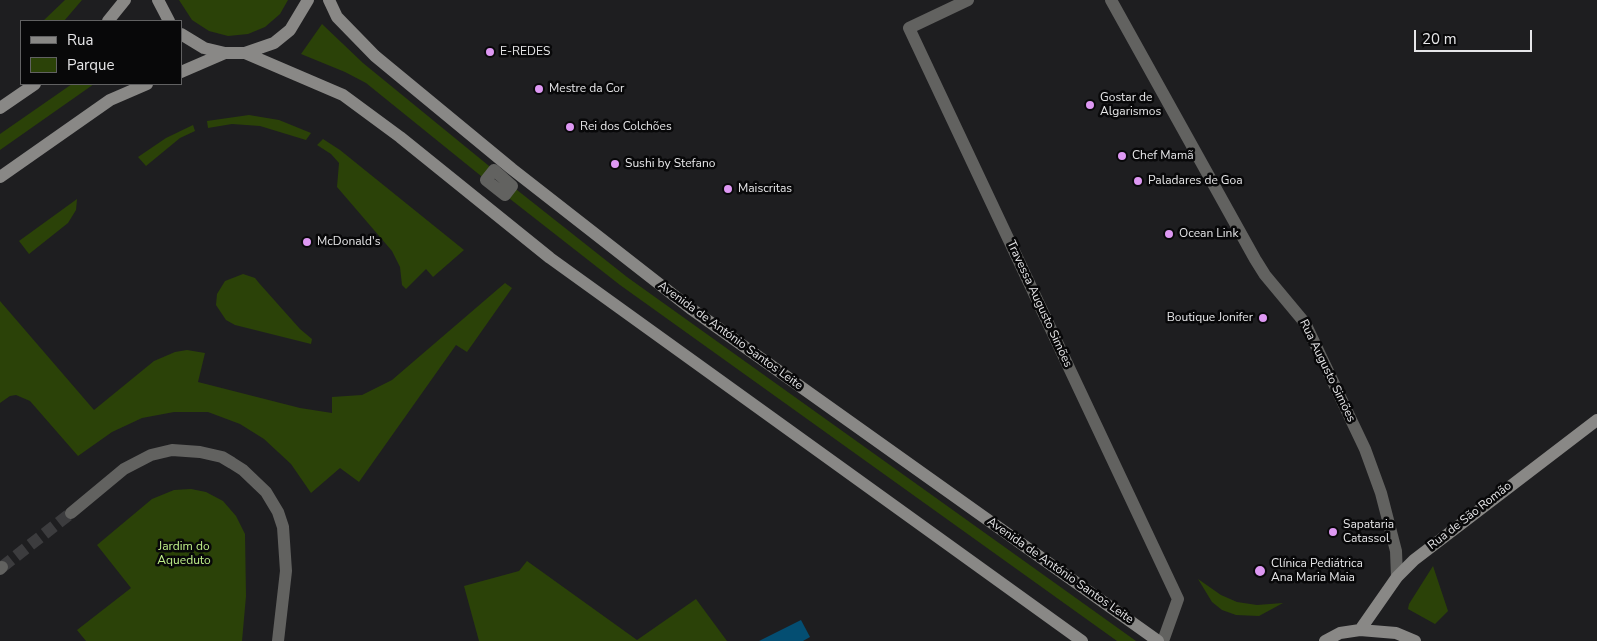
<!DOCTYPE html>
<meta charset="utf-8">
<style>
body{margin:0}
#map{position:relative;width:1597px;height:641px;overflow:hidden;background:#1e1e20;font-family:"Nunito Sans",sans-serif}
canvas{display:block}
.legend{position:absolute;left:20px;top:20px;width:162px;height:65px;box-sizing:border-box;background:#080809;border:1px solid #616162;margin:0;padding:6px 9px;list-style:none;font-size:15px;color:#e6e6e8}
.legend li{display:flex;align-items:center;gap:10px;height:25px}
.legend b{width:25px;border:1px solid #616162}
.scale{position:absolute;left:1414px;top:30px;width:118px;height:22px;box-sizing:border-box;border:2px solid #e6e6e8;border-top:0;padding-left:6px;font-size:15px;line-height:18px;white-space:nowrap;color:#e6e6e8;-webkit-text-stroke:4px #080809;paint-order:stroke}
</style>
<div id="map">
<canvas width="1597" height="641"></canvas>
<ul class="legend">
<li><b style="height:6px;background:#898886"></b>Rua</li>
<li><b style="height:14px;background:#2b4208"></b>Parque</li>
</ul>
<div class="scale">20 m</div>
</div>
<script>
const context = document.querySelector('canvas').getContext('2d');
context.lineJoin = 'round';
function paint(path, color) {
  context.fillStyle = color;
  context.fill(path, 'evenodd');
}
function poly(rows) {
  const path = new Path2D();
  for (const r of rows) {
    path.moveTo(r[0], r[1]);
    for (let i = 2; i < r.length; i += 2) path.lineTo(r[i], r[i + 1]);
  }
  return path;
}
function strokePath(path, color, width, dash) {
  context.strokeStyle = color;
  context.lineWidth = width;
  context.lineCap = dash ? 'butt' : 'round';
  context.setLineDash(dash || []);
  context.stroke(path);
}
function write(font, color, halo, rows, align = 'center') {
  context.font = font + ' "Nunito Sans",sans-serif';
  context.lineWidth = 5;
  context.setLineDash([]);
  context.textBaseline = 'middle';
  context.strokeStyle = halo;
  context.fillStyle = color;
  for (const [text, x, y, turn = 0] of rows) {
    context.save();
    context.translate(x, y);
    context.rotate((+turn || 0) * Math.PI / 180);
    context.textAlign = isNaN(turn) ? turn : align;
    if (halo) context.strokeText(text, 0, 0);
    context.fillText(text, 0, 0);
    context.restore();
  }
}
paint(poly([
 [65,0,82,0,64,21,43,21],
 [179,0,288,0,280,14,265,27,248,34,228,36,209,31,192,20],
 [322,24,363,63,494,170,486,180,366,83,345,72,301,54],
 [72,84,94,84,0,150,0,134],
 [249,115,279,120,311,133,306,140,260,126,232,124,208,128,207,121],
 [193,125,195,131,180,138,146,166,138,157,166,138],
 [323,139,340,150,464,250,433,277,426,269,406,289,402,285,400,267,392,251,337,187,339,163,331,154,317,145],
 [512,186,627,277,1136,641,1117,641,620,285,505,195],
 [77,199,76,210,68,223,29,254,19,241],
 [243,274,255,278,259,283,300,329,312,339,311,344,235,325,226,320,216,305,217,294,225,281],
 [505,283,512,288,467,352,456,345,359,482,340,468,311,493,291,464,264,439,240,424,208,412,174,412,142,418,112,432,78,456,30,401,16,395,10,396,0,403,0,301,94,410,154,361,175,352,187,350,205,353,198,382,300,408,332,413,332,397,362,395,392,380],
 [191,489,206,492,223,501,236,516,245,534,246,596,242,641,86,641,77,630,131,588,97,545,152,499,174,490],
 [527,561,637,640,696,599,727,641,479,641,464,586,519,571],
 [1433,566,1448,611,1435,624,1408,609,1409,604],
 [1198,579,1221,595,1237,602,1257,605,1283,603,1259,616,1236,615,1222,610,1212,602]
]), '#2b4208');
paint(poly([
 [801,620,810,637,803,641,759,641]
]), '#044e72');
strokePath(poly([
 [2,567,71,513]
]), '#3c3c3e', 12, [12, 6]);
strokePath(poly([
 [968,0,909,28,1178,599,1163,641],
 [1111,0,1255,259,1265,275,1305,323,1365,449,1381,493,1396,551,1397,577],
 [494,170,512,186,505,195,486,180,494,170],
 [71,513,124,469,151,455,172,450,200,452,222,457,232,463,243,470,266,492,278,512,283,527,286,571,278,641],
 [0,569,2,567]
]), '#626260', 12);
strokePath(poly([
 [158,0,169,21],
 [329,0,337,17,375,56,512,169,690,308,1158,641],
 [108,21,125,0],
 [181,34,204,48,225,53,245,53,274,43,290,30,308,0],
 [245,53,343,95,400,137,550,258,1082,641],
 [181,72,225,53],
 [0,108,35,84],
 [0,177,110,100,147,84],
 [1360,630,1397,577,1414,560,1597,420],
 [1325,641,1340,633,1360,630,1396,633,1415,641]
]), '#898886', 12);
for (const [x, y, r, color] of [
 [490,52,5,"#de98f3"],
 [539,89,5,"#de98f3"],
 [1090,105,5,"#de98f3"],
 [570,127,5,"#de98f3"],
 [1122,156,5,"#de98f3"],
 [615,164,5,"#de98f3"],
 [1138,181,5,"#de98f3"],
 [728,189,5,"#de98f3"],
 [1169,234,5,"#de98f3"],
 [307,242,5,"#de98f3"],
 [1263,318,5,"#de98f3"],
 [1333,532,5,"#de98f3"],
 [1260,571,6,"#de98f3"]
]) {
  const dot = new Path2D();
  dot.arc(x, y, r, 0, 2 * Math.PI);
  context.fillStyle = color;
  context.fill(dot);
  strokePath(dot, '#080809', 2);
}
write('12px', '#e6e6e8', '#080809', [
 ["E-REDES",500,52],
 ["Mestre da Cor",549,89],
 ["Gostar de",1100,98],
 ["Algarismos",1100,112],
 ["Rei dos Colchões",580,127],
 ["Chef Mamã",1132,156],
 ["Sushi by Stefano",625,164],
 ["Paladares de Goa",1148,181],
 ["Maiscritas",738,189],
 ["Ocean Link",1179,234],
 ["McDonald's",317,242],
 ["Boutique Jonifer",1253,318,"right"],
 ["Sapataria",1343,525],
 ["Catassol",1343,539],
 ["Clínica Pediátrica",1271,564],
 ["Ana Maria Maia",1271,578]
], 'left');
write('12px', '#e6e6e8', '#080809', [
 ["Travessa Augusto Simões",1039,304,65],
 ["Avenida de António Santos Leite",730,336,36],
 ["Rua Augusto Simões",1327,371,64],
 ["Rua de São Romão",1470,516,-38],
 ["Avenida de António Santos Leite",1060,571,35]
]);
write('12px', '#bfef89', '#080809', [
 ["Jardim do",184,547],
 ["Aqueduto",184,561]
]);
</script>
